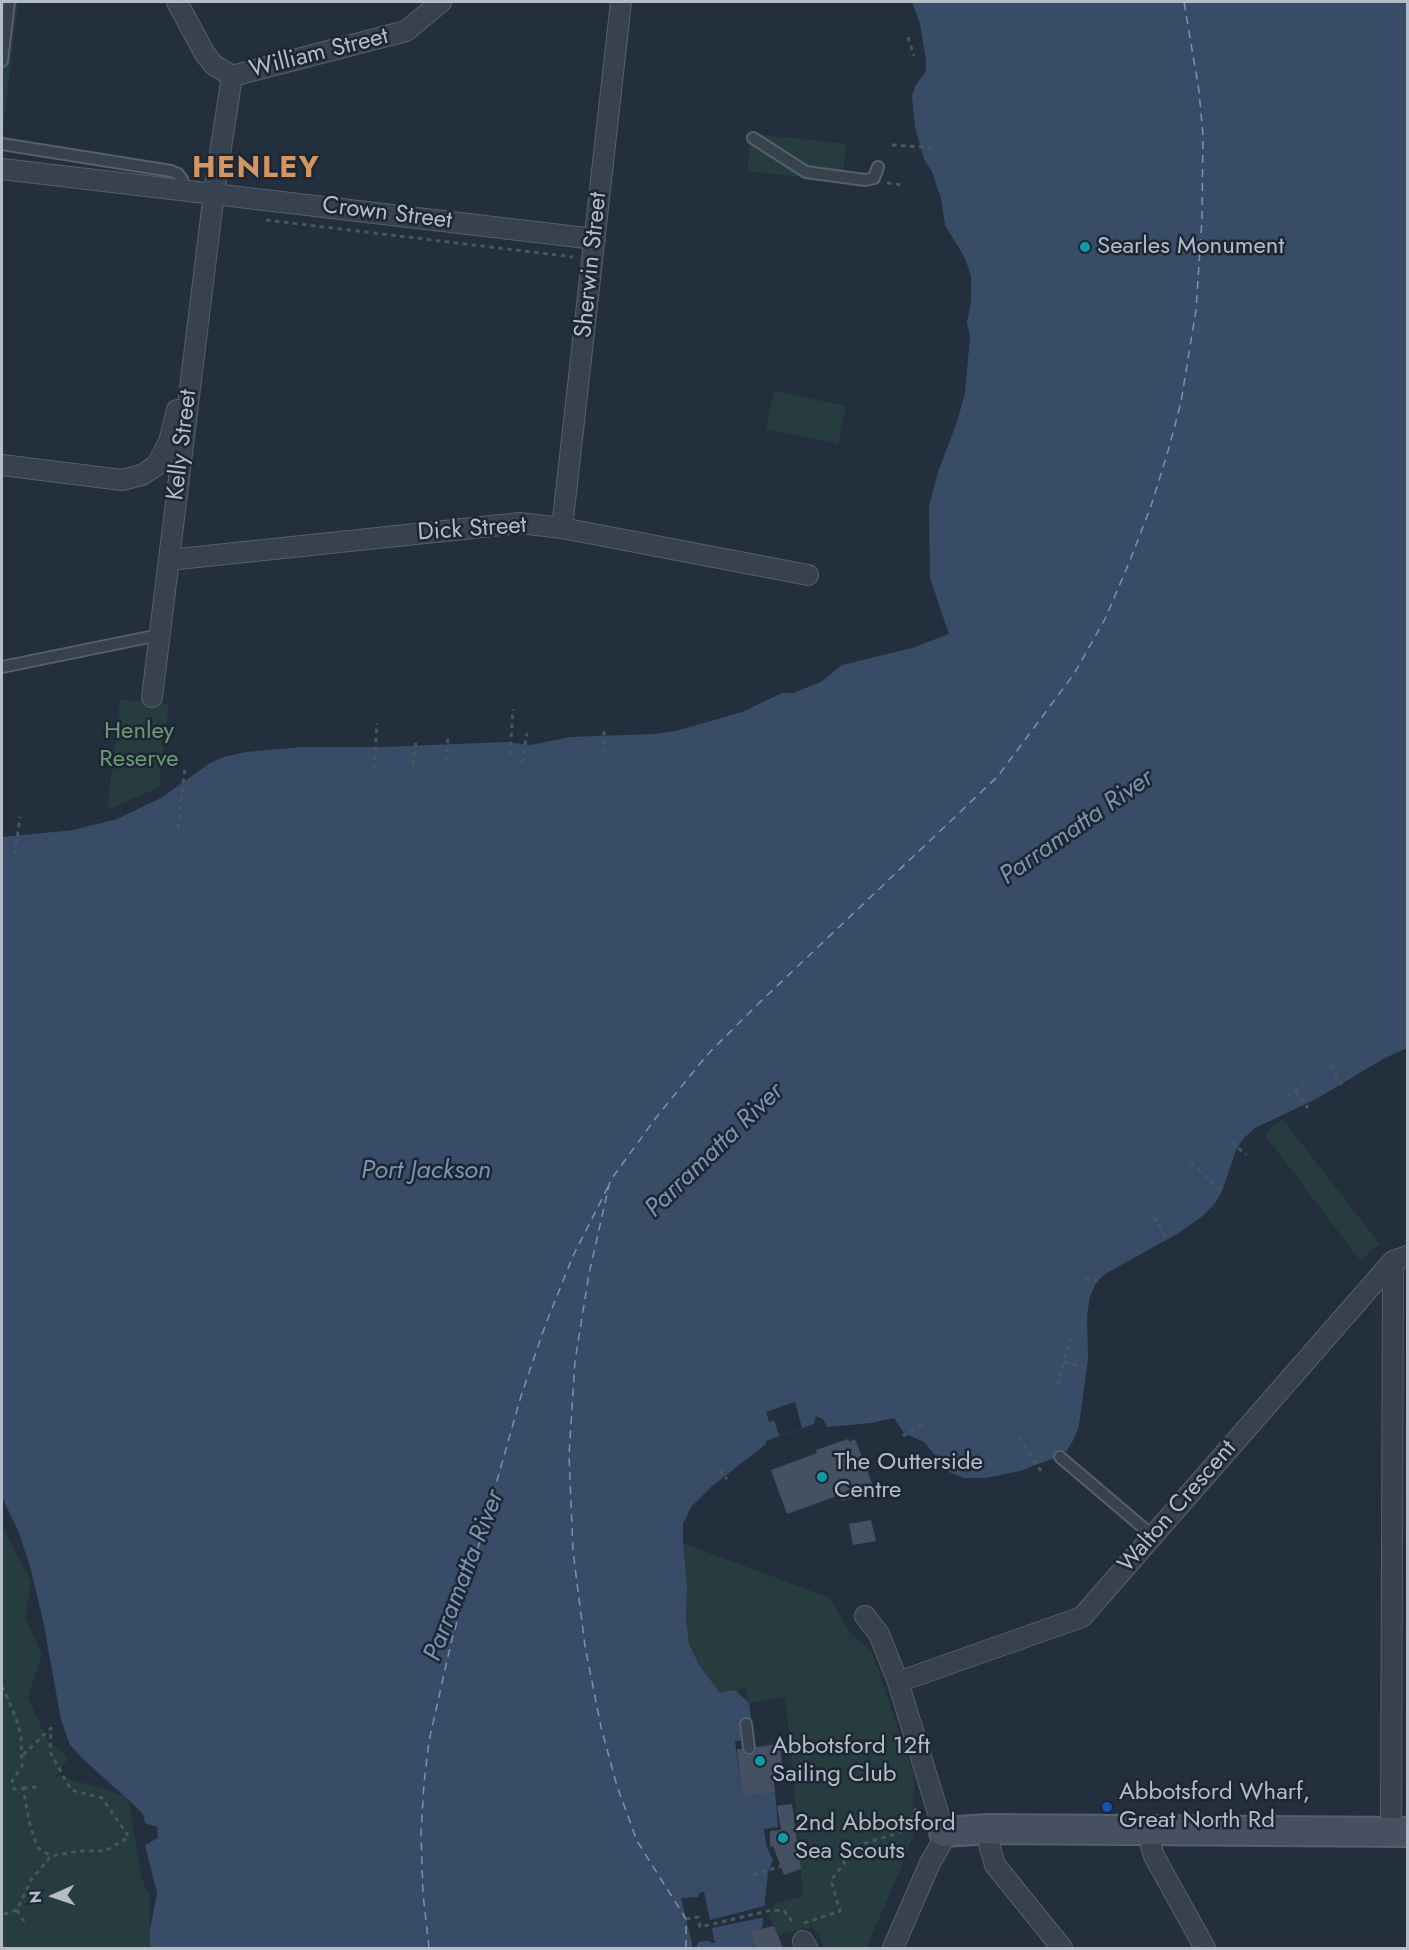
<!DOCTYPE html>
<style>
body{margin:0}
#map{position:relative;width:1409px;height:1950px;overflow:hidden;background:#242f3e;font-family:Jost,sans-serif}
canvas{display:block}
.frame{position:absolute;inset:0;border:3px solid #b4bcc9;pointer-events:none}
.north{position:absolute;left:24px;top:1866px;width:60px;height:60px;-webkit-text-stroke:4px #1d2633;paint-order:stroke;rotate:267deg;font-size:16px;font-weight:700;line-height:24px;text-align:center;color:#b4bcc9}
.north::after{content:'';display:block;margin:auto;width:21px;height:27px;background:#b4bcc9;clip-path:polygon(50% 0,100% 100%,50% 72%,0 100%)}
</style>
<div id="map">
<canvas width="1409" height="1950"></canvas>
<div class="frame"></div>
<div class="north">N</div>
</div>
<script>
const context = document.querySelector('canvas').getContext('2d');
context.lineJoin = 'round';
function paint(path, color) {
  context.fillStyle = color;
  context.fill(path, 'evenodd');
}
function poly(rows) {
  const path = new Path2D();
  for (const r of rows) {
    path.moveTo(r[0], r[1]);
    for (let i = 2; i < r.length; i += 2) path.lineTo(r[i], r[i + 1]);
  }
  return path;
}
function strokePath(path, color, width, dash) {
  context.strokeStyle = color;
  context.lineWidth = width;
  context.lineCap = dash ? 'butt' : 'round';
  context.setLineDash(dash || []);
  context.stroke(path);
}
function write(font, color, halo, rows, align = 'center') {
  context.font = font + ' Jost,sans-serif';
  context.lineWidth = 5;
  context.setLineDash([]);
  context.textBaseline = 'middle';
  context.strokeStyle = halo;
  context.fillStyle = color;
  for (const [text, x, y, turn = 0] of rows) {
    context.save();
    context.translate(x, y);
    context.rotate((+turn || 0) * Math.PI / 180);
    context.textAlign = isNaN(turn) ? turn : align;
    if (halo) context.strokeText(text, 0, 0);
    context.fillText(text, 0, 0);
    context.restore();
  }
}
paint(poly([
 [2,2,18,2,2,139],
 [755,134,846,144,843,172,800,166],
 [750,143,798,171,798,177,747,171],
 [774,391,846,406,838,444,766,429],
 [120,700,169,704,159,787,107,810],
 [1282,1119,1380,1244,1360,1260,1264,1134],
 [2,1525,31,1583,25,1618,42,1654,28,1697,47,1740,68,1758,57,1775,128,1797,142,1880,150,1895,150,1948,2,1948],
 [683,1543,830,1598,851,1634,872,1652,914,1775,913,1835,902,1866,866,1948,823,1948,821,1938,812,1927,779,1935,774,1926,769,1916,775,1903,803,1897,790,1740,785,1697,749,1703,745,1688,720,1694,705,1675,693,1654,687,1633,687,1584]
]), '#263c3f');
paint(poly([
 [912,2,1407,2,1407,1048,1383,1059,1318,1098,1255,1128,1243,1139,1236,1150,1222,1191,1215,1203,1204,1215,1177,1234,1105,1274,1097,1281,1090,1296,1087,1316,1088,1360,1079,1425,1074,1439,1067,1450,1057,1457,1020,1471,986,1478,964,1478,949,1472,924,1442,904,1433,894,1418,871,1423,827,1427,823,1419,816,1416,814,1424,766,1441,766,1444,711,1487,691,1507,683,1524,683,1543,687,1584,686,1621,689,1644,699,1665,720,1693,735,1690,749,1703,754,1739,735,1741,742,1795,775,1792,778,1827,764,1829,766,1845,773,1860,768,1872,762,1928,750,1932,754,1948,150,1948,150,1930,157,1893,145,1845,158,1838,157,1827,145,1823,143,1814,132,1803,84,1760,70,1745,61,1720,44,1625,31,1570,19,1533,2,1497,2,837,74,830,117,819,161,798,210,763,224,757,246,752,302,747,383,747,506,742,531,745,570,737,655,734,676,731,742,712,782,693,793,693,821,682,842,665,912,648,949,634,930,578,929,506,938,472,957,422,965,393,970,336,967,323,971,301,971,276,965,258,945,225,941,198,932,172,924,159,915,127,912,96,916,85,926,71,926,59,920,24]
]), '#394c67');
paint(poly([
 [795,1402,802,1428,779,1436,774,1420,769,1422,766,1412],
 [704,1892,710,1920,768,1905,766,1917,712,1928,715,1943,712,1943,708,1941,698,1942,697,1947,693,1948,681,1898,698,1897,699,1893]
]), '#242f3e');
strokePath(poly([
 [429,1948,423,1894,421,1833,424,1783,429,1741,451,1643,521,1396,545,1326,573,1256,609,1185],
 [686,1948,686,1919,637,1841,617,1786,601,1727,585,1646,573,1551,569,1455,575,1361,589,1274,610,1181,655,1119,707,1055,758,1004,998,776,1074,674,1105,619,1129,563,1151,506,1169,448,1181,402,1196,310,1202,219,1203,136,1199,91,1184,2]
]), '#7c92b1', 1.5, [8, 6]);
paint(poly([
 [848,1439,849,1442,855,1439,873,1486,854,1494,855,1497,842,1501,840,1495,787,1514,771,1470,817,1453,816,1450],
 [871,1520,876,1541,853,1545,849,1524],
 [780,1744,783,1773,773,1774,775,1792,742,1796,737,1749,742,1749,746,1755,750,1755,756,1751,756,1747],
 [792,1804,801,1869,784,1875,773,1846,770,1847,770,1831,781,1830,777,1806],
 [774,1926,783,1948,754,1948,750,1931]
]), '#455162');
const lane = poly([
 [2,61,9,2],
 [753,138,806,172,865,180,874,178,878,167],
 [2,144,171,171,178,174,182,179,183,190],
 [2,667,159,635],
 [1060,1457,1153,1536],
 [746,1724,749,1748]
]);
const street = poly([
 [177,2,205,54,214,65,232,76],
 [232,76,406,31,441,2],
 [2,169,595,239],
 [2,465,122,480,142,475,157,465,169,442,177,410],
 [562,528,621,2],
 [169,560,520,523,562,528,808,575],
 [152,697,214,193,232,76],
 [865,1616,879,1634,898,1682,944,1832,942,1842,930,1863,893,1948],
 [898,1682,1082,1617,1393,1261,1408,1256],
 [988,1829,990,1848,995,1865,1062,1948],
 [1151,1830,1151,1846,1154,1856,1205,1948],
 [1391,1831,1393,1261],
 [803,1941,807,1948]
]);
const secondary = poly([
 [944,1832,988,1829,1408,1832]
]);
strokePath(lane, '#565f6c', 14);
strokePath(street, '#565f6c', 22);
strokePath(secondary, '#565f6c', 32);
strokePath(poly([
 [908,37,914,56],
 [892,145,937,148],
 [887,183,903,185],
 [266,220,573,257],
 [604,731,605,757],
 [510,755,513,709],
 [446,761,448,736],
 [522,763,527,733],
 [413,765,416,741],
 [374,769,377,723],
 [178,828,185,768],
 [15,854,20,817],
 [1331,1065,1344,1088],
 [1295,1091,1308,1108],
 [1287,1097,1303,1085],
 [1232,1142,1246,1155],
 [1191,1163,1219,1189],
 [1154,1217,1166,1238],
 [1085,1278,1102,1282],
 [1064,1362,1083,1367],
 [1058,1385,1070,1339],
 [903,1436,922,1424],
 [1019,1437,1041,1471],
 [720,1470,727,1479],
 [2,1686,16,1718,21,1736,22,1766,12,1781,14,1789,23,1788,29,1821,37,1847,51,1856,31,1880,17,1910,2,1915],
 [23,1755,51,1728,50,1752,71,1790,102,1798,129,1837,105,1851,81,1851,51,1856],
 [23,1788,38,1787],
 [753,1875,781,1866],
 [17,1910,25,1923],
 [686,1919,698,1917,700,1927,772,1910,784,1911,795,1925],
 [804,1923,840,1911,831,1880,844,1864,844,1850,904,1831,917,1807]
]), '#44595c', 3, [4.5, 4.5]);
strokePath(lane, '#38414e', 10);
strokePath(street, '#38414e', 20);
strokePath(secondary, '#465061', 28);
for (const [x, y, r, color] of [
 [1085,247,6,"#0f9aa8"],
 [822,1477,6,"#0f9aa8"],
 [760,1761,6,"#0f9aa8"],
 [1107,1807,6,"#1a4fb4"],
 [783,1838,6,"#0f9aa8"]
]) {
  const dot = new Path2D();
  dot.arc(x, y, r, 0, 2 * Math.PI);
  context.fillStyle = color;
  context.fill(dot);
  strokePath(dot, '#1d2633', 2);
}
write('24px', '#b4bcc9', '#1d2633', [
 ["William Street",319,54,-14],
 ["Crown Street",387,214,7],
 ["Sherwin Street",592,265,-84],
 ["Kelly Street",183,445,-83],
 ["Dick Street",472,530,-4],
 ["Walton Crescent",1178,1507,-49]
]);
write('24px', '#b4bcc9', '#1d2633', [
 ["Searles Monument",1097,247],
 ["The Outterside",834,1463],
 ["Centre",834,1491],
 ["Abbotsford 12ft",772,1747],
 ["Sailing Club",772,1775],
 ["Abbotsford Wharf,",1119,1793],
 ["Great North Rd",1119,1821],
 ["2nd Abbotsford",795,1824],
 ["Sea Scouts",795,1852]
], 'left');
write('24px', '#6b9a76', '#1d2633', [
 ["Henley",139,732],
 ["Reserve",139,760]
]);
write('italic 26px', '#7c92b1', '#1d2633', [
 ["Parramatta River",1077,828,-35],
 ["Parramatta River",715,1151,-44],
 ["Port Jackson",426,1172],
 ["Parramatta River",465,1576,-69]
]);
context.letterSpacing = '1.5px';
write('bold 30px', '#d59563', '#1d2633', [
 ["HENLEY",256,170]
]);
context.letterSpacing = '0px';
</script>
